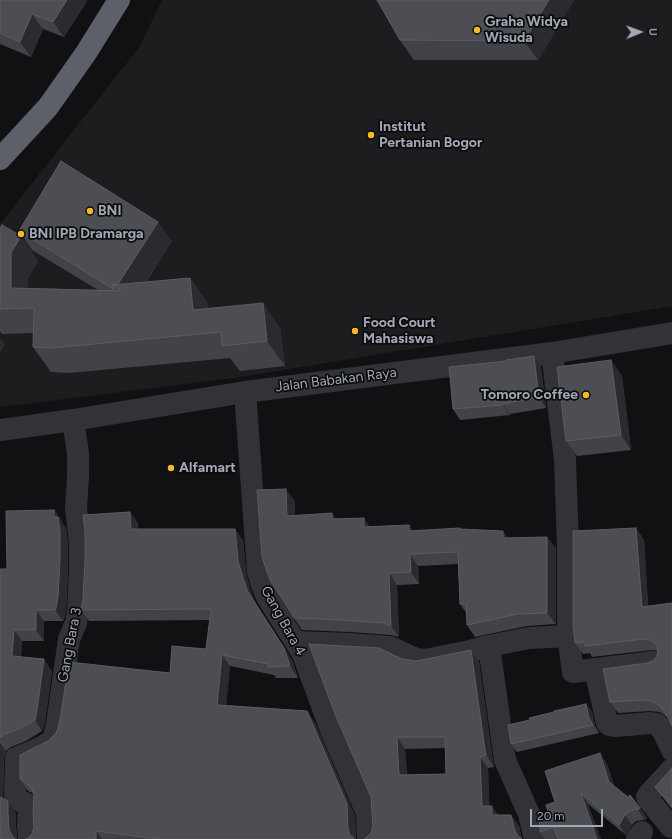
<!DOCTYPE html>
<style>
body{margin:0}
#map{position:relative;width:672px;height:839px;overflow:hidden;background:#111113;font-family:Figtree,sans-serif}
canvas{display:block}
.north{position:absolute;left:620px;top:12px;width:40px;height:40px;-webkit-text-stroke:3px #0c0c0e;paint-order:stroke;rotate:89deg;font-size:11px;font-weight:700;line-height:16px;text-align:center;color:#a2a7b4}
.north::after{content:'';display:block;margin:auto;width:14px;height:18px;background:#a2a7b4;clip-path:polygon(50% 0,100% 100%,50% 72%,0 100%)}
.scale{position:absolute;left:530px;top:809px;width:73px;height:18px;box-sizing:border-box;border:2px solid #a2a7b4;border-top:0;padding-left:5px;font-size:12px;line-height:14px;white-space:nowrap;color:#a2a7b4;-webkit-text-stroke:3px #0c0c0e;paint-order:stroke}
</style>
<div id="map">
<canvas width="672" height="839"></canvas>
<div class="north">U</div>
<div class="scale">20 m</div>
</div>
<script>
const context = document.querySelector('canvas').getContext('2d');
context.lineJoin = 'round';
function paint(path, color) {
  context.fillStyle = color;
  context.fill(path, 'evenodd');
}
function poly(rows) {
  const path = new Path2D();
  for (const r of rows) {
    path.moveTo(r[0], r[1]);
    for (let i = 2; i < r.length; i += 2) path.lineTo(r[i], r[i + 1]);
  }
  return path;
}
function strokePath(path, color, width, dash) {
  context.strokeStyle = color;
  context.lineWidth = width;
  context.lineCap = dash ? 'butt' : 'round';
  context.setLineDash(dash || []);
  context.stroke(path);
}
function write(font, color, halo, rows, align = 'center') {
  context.font = font + ' Figtree,sans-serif';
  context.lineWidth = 3.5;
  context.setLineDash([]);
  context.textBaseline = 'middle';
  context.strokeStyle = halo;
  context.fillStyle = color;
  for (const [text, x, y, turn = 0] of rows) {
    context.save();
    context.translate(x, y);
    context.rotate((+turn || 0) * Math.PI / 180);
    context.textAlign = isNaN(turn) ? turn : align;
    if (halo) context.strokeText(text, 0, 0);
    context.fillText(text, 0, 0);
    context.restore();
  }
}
paint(poly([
 [162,0,672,0,672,306,241,377,0,407,0,224,140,46]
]), '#1d1d20');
strokePath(poly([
 [552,353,565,460,568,546,568,636,573,672,653,662],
 [245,392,258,571,262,585,267,597,303,654,331,730,367,813,368,839],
 [0,430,73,420,245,392,552,353,672,333],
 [296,642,349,644,390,647,416,659,425,660,470,651,489,646],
 [595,669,607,723,609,725,615,726,651,723,657,724,663,731,672,750],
 [671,827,648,799,647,797,648,795,672,769],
 [29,839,28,824,29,807,27,804,16,799,15,796,16,758,31,752,45,745,50,742,54,737,57,724,60,703,69,639,76,623,78,610,80,572,80,542,76,508,78,477,78,453,73,420],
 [535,839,529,814,505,760,489,646,529,638,568,636],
 [637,839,642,832]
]), '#323338', 22);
strokePath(poly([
 [0,159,48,107,86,53,119,0]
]), '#5e6069', 22);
paint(poly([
 [0,0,87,1,64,37,43,29,31,57,0,44],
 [574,0,538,60,414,60,400,40],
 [0,228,21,236,38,261,28,278,28,288,98,290,32,250,19,231,172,241,146,282,190,278,207,302,208,309,280,328,285,366,240,371,230,358,69,373,51,372,33,347,33,333,2,334,0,331],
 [534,356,541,367,546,408,510,414,510,415,460,420,453,409,506,361],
 [611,360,622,376,631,450,577,456,566,441],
 [295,501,295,515,336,519,370,527,413,531,460,529,507,538,556,548,556,624,527,626,475,637,467,625,467,614,460,604,458,564,418,566,419,584,397,585,399,637,391,635,350,632,302,630,294,618],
 [54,510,62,521,62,523,66,528,68,543,68,572,66,609,64,619,63,621,44,621,44,641,22,641,21,657,52,671,45,722,42,731,26,741,11,747,6,751,4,758,3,799,16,813,16,825,17,839,0,839,0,569,7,569],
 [138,523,138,529,243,540,246,572,250,590,256,604,292,660,298,678,276,678,274,675,230,666,226,705,307,711,315,723,355,816,356,839,25,839,28,838,32,834,34,827,34,796,33,793,28,791,20,779,48,741,170,673,206,649,210,620,89,621,81,610],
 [644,539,648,606,672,603,667,717,660,712,650,711,618,713,610,702,647,663,653,661,657,656,658,651,652,650,592,657,590,653,583,654,575,643],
 [471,650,479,662,493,762,494,767,488,768,489,806,498,815,511,815,519,826,522,839,366,838,371,833,373,827,392,655,403,659,416,661],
 [445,748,446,774,407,775,405,749],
 [586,704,592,712,595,726,599,733,517,752,511,744,554,712],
 [607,764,614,786,640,808,647,818,645,820,643,820,636,821,632,825,626,835,588,804,558,838,555,839,545,839,540,832,549,815,555,802],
 [672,768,672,809,655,787]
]), '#424348');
paint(poly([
 [67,0,86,0,87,1,64,37,53,22],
 [549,0,574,0,538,60,524,41],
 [32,14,43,29,31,57,20,42],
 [158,222,172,241,131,304,122,291,116,287],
 [21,236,38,261,28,278,29,308,11,288,11,253],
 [190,278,207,302,210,333,193,310],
 [263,303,280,328,285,366,267,341],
 [0,338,5,345,0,352],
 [534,356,541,367,546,408,539,397],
 [611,360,622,376,631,450,621,435],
 [503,404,510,414,510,415,503,405],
 [286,489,295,501,295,527,287,516],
 [54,510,62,521,62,523,66,528,68,543,68,572,66,609,63,621,55,610],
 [130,512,138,523,139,540,131,529],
 [332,513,340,525,332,519],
 [364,518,372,530,364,527],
 [409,525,417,536,409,531],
 [636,528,644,539,649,618,642,607],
 [235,529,243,540,246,572,250,590,256,604,292,660,298,678,290,666,248,592,243,578,238,561],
 [503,531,511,543,503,538],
 [547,537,556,548,556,624,547,613],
 [410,554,418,566,419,584,411,572],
 [389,573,397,585,399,637,391,626],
 [36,610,44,621,44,641,36,630],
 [14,630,22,641,20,667,12,656],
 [471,650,479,662,493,762,494,767,486,755,485,750],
 [222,655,230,666,225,716,217,705],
 [44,659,52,671,45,722,42,731,35,720],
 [586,704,592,712,595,726,599,733,589,718],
 [307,711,315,723,355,816,356,839,353,839,350,835],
 [397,737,405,749,407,786,399,775],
 [0,743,6,751,4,758,3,800,0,798],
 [600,753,607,764,616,792,609,782],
 [480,757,488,768,490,817,482,806],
 [581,793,588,804,601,839,597,839],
 [8,801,16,813,16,825,17,839,14,839,11,834,9,829,8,813],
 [492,806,500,817,492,815],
 [640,808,647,818,645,820,638,810],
 [511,815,519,826,522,839,520,839,515,831],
 [625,815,632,825,626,835,619,825],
 [96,831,102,839,96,839]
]), '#2a2b2e');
const building = poly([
 [0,0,67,0,53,22,32,14,20,42,0,33,0,0],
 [377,0,549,0,524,41,400,40,377,0],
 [61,161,158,222,118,284,112,285,115,290,19,231,61,161],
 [2,225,21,236,11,253,11,288,122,291,112,285,190,278,193,310,263,303,267,341,222,346,221,332,52,348,33,347,34,308,0,309,0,228,2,225],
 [534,356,539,397,503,404,503,405,453,409,449,367,506,361,506,360,534,356],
 [611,360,621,435,566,441,557,367,611,360],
 [286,489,287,516,332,513,332,519,364,518,364,527,409,525,409,531,460,528,460,529,503,531,503,538,547,537,547,613,518,614,467,625,466,604,460,604,458,552,410,554,411,572,389,573,391,626,383,623,342,620,294,618,270,580,266,569,262,557,257,490,286,489],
 [54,510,54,517,58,517,60,531,60,560,58,597,56,608,55,610,36,610,36,630,14,630,12,656,44,659,37,710,35,720,18,729,3,735,0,738,0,569,7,569,6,511,54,510],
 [130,512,131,529,235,529,238,561,243,578,248,592,284,648,290,666,268,667,268,664,222,655,217,705,307,711,347,804,348,829,350,835,355,839,158,839,96,831,96,839,25,839,28,838,32,834,34,827,33,813,34,796,32,789,25,782,20,779,20,755,48,741,56,733,58,728,61,714,69,662,170,673,172,646,206,649,211,609,81,610,83,599,85,561,85,531,83,515,130,512],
 [636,528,642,607,672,603,672,726,665,712,659,705,652,701,642,700,610,702,603,669,647,663,653,661,657,656,658,649,656,644,651,640,644,639,586,646,585,646,584,642,575,643,573,624,573,531,636,528],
 [309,644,379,648,392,654,392,655,393,655,403,659,416,661,471,650,485,750,486,755,480,757,482,806,492,806,492,815,511,815,515,831,518,836,522,839,364,839,366,838,371,833,373,827,371,797,335,714,309,644],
 [397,737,445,737,446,774,399,775,397,737],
 [586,704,589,718,593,725,511,744,508,725,530,720,529,718,554,712,554,711,586,704],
 [600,753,609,782,628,797,630,795,640,808,638,810,636,809,629,811,625,815,619,825,581,793,597,839,558,839,554,827,540,832,540,826,538,815,549,815,546,805,555,802,545,771,600,753],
 [672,768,672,807,655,787,672,768],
 [0,797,8,801,8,813,9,829,11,834,15,839,17,839,0,839,0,797]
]);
paint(building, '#4d4e54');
strokePath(building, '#5a5c63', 1);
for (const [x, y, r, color] of [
 [477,30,4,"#f3ba29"],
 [371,135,4,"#f3ba29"],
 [90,211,4,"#f3ba29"],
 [21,234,4,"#f3ba29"],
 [355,331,4,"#f3ba29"],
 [586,395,4,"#f3ba29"],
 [171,468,4,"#f3ba29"]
]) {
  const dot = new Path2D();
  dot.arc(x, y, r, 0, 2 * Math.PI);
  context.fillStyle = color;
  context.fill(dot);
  strokePath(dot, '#0c0c0e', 1.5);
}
write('bold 14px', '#a2a7b4', '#0c0c0e', [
 ["Graha Widya",485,22],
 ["Wisuda",485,38],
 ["Institut",379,127],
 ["Pertanian Bogor",379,143],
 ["BNI",98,211],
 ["BNI IPB Dramarga",29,234],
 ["Food Court",363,323],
 ["Mahasiswa",363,339],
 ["Tomoro Coffee",578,395,"right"],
 ["Alfamart",179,468]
], 'left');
write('14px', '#a2a7b4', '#0c0c0e', [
 ["Jalan Babakan Raya",336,380,-7],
 ["Gang Bara 4",283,621,61],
 ["Gang Bara 3",70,645,-79]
]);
</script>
